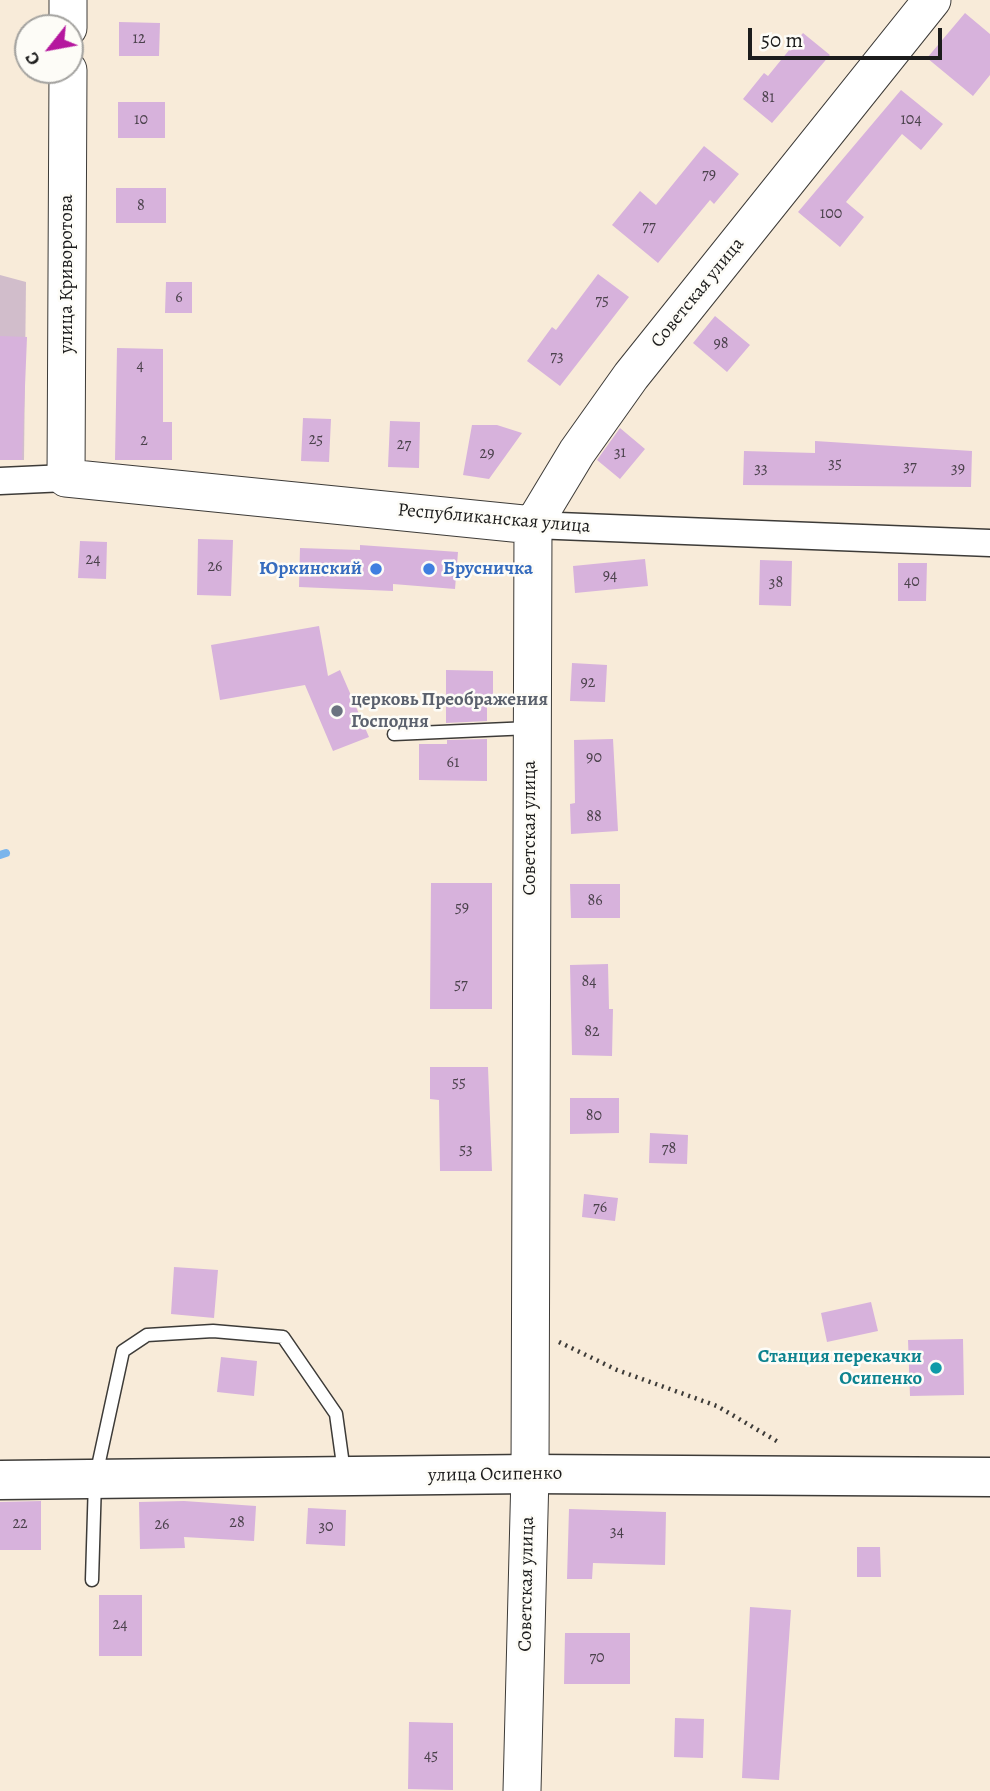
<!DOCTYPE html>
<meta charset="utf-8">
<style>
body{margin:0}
#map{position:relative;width:990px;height:1791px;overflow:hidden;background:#f8ebd9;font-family:Alegreya,serif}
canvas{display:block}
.north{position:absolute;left:14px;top:14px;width:70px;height:70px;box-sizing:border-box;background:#fdfcf7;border:2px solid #a3a29f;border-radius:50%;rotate:239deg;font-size:19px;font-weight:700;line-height:28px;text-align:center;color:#1c1c1c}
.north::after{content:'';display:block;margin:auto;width:24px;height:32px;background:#b5179e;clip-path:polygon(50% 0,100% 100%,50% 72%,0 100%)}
.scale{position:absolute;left:748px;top:28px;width:194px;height:32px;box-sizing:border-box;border:4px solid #1c1c1c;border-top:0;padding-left:9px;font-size:21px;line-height:24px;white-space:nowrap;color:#1c1c1c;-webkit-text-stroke:5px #fdfcf7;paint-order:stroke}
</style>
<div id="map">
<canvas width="990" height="1791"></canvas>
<div class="north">С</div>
<div class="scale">50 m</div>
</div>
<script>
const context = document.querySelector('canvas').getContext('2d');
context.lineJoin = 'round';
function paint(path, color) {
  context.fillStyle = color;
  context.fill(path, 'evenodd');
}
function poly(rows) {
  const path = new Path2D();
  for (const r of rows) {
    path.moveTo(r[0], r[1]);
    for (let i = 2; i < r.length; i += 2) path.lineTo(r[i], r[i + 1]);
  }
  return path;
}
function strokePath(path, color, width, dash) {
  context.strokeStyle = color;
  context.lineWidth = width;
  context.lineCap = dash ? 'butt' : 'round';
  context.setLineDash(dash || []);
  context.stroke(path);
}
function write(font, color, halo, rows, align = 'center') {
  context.font = font + ' Alegreya,serif';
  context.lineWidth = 5;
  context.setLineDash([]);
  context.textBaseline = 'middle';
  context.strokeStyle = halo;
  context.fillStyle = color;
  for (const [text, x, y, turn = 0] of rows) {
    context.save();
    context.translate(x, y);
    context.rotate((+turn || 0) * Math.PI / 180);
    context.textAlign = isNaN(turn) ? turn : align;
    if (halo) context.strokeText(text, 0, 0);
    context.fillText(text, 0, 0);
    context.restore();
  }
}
paint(poly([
 [0,275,26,282,24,460,0,460]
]), '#d1bdcb');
strokePath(poly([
 [0,855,6,853]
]), '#7bb5ec', 8);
paint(poly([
 [965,13,990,34,990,75,973,96,927,58],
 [119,22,160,23,159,56,119,56],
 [803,33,830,55,772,123,743,99,764,73,768,76],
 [901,90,943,124,921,150,902,134,846,202,864,217,840,247,798,212],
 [118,102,165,102,165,138,118,138],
 [704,146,739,174,714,204,710,200,658,263,612,225,640,191,656,205],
 [116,188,166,188,166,223,116,223],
 [598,274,629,297,560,386,527,361,552,327,556,330],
 [166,282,192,282,192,313,165,313],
 [715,316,750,345,727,372,693,343],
 [0,336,27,337,22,460,0,460],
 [117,348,163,349,163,422,172,422,172,460,115,460],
 [303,418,331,419,329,462,301,461],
 [390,421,420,422,419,468,388,467],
 [472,425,497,425,522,433,489,479,463,475],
 [620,428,645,449,620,479,597,460],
 [815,441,972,451,971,487,743,485,744,451,815,453],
 [198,539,233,540,231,596,197,595],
 [80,541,107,542,106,579,78,578],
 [360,545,458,552,455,589,393,584,393,591,299,587,300,548,360,550],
 [645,559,648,586,575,593,573,566],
 [760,560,792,561,791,606,759,605],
 [898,563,927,563,926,601,898,601],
 [319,626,328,676,340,670,369,737,333,751,305,685,220,700,211,645],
 [572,663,607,665,605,702,570,701],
 [446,670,493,671,493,707,487,707,487,721,446,723],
 [487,739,487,781,419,780,419,744,447,744,447,740],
 [613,739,618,831,571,834,570,804,575,803,574,740],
 [431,883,492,883,492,1009,430,1009],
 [570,884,620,884,620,918,571,918],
 [608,964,609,1009,613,1009,612,1056,572,1055,570,965],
 [430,1067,488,1067,492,1171,440,1171,439,1100,430,1099],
 [570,1098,619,1098,619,1133,570,1134],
 [650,1133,688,1135,687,1164,649,1163],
 [584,1194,618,1198,615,1221,582,1217],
 [174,1267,218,1270,214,1318,171,1314],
 [871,1302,878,1331,827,1342,821,1313],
 [963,1339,964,1395,910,1396,908,1340],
 [221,1357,257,1361,254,1396,217,1392],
 [41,1501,41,1550,0,1550,0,1502],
 [184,1501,256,1506,254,1541,184,1537,185,1548,140,1549,139,1502],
 [308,1508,346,1510,345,1546,306,1544],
 [569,1509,666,1512,665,1565,593,1563,592,1579,567,1579],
 [857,1547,880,1547,881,1577,857,1577],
 [99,1595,142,1595,142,1656,99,1656],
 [750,1607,791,1610,779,1780,742,1778],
 [565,1633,630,1633,630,1684,564,1684],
 [675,1718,704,1719,703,1758,674,1757],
 [409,1722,453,1723,453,1790,408,1789]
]), '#d7b2dc');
const lane = poly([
 [394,734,530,728],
 [92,1580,95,1480,123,1351,147,1335,213,1331,283,1337,336,1414,344,1472]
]);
const street = poly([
 [0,481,66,478],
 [533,525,990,543]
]);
const secondary = poly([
 [68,28,68,0],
 [68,70,66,478,533,525],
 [522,1791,530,1474,533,525,577,452,631,376,932,0]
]);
const primary = poly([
 [0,1480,530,1474,990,1477]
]);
strokePath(lane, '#3d3b38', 15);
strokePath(street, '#3d3b38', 29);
strokePath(secondary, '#3d3b38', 39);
strokePath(primary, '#3d3b38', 41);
strokePath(poly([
 [559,1342,617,1370,717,1406,780,1443]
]), '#3d3b38', 4.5, [2, 5]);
strokePath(lane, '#fff', 12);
strokePath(street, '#fff', 26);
strokePath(secondary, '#fff', 37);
strokePath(primary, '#fff', 38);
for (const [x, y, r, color] of [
 [376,569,7,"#3f7fe0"],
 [429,569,7,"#3f7fe0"],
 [337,711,7,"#6b7280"],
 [936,1368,7,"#0f9aa8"]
]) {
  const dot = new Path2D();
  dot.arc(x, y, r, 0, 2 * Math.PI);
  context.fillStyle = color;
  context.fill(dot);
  strokePath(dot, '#fdfcf7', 2.5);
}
write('16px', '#4b424c', null, [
 ["12",139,39],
 ["81",768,98],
 ["10",141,120],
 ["104",911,120],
 ["79",709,175],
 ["8",141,206],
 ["100",831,214],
 ["77",649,227],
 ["6",179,298],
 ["75",602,301],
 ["98",721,344],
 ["73",557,357],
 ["4",140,366],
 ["25",316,440],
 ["2",144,441],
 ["27",404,445],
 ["31",620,453],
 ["29",487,454],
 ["35",835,464],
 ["37",910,467],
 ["33",761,469],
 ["39",958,469],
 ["24",93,560],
 ["26",215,567],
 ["94",610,576],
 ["40",912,582],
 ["38",776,583],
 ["92",588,683],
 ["90",594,758],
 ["61",453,763],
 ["88",594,817],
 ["86",595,901],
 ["59",462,908],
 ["84",589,982],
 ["57",461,985],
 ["82",592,1032],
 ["55",459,1083],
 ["80",594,1116],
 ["78",669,1149],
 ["53",466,1150],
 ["76",600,1208],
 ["28",237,1523],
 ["22",20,1524],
 ["26",162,1525],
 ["30",326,1527],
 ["34",617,1532],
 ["24",120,1625],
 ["70",597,1658],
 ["45",431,1756]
]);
write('19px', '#1c1c1c', '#fdfcf7', [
 ["улица Криворотова",67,274,-90],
 ["Советская улица",698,293,-51],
 ["Республиканская улица",494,519,5],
 ["Советская улица",530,828,-90],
 ["улица Осипенко",495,1475,-1],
 ["Советская улица",527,1584,-89]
]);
write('bold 19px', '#366cbe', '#fdfcf7', [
 ["Юркинский",362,569],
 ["Брусничка",443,569,"left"]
], 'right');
write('bold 19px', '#5b616d', '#fdfcf7', [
 ["церковь Преображения",351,700],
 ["Господня",351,722]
], 'left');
write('bold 19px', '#0d838f', '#fdfcf7', [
 ["Станция перекачки",922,1357],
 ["Осипенко",922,1379]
], 'right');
</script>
